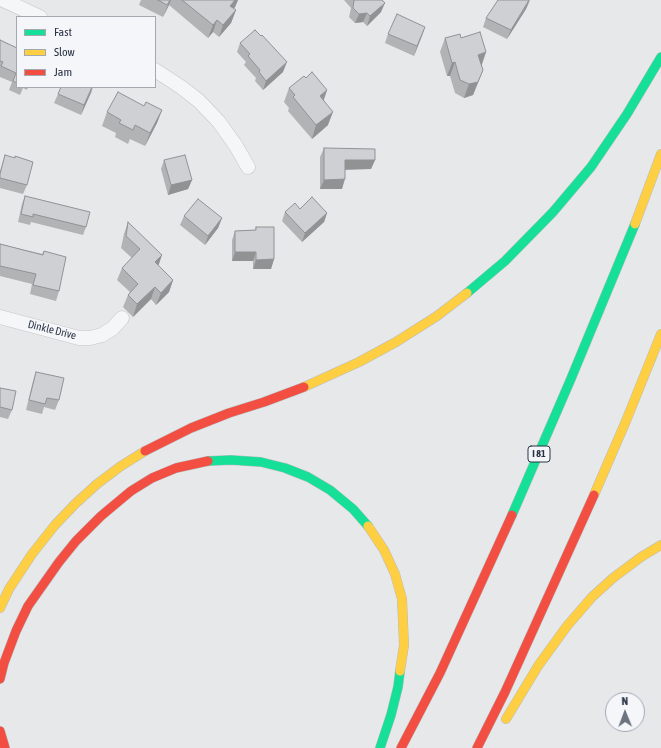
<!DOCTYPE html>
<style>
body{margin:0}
#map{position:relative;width:661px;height:748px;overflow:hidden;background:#e6e8ea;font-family:"Asap Condensed",sans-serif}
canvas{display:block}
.legend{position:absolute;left:16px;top:16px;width:140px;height:72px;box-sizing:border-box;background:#f4f6f9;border:1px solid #a4a8b1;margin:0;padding:5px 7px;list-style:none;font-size:12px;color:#2b3445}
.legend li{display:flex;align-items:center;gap:8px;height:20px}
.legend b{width:20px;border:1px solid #a4a8b1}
.north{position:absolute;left:605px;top:692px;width:40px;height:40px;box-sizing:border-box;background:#f4f6f9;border:1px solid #a4a8b1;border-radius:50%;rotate:359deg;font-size:11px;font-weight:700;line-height:16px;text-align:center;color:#2b3445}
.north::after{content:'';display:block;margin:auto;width:14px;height:18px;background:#6c737f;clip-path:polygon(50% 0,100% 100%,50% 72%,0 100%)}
</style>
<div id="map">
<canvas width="661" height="748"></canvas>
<ul class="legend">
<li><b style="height:5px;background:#16e098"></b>Fast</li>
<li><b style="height:5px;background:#ffcf43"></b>Slow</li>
<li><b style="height:5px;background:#f24e42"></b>Jam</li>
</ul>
<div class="north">N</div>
</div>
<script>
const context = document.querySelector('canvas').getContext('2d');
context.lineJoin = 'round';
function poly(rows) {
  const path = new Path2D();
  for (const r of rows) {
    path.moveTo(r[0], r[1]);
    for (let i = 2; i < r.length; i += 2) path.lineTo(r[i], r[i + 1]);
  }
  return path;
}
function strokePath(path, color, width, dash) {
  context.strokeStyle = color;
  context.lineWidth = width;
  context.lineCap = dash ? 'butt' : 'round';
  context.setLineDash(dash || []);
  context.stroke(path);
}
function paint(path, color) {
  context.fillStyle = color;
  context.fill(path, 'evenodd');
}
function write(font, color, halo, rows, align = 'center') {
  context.font = font + ' "Asap Condensed",sans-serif';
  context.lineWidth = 3.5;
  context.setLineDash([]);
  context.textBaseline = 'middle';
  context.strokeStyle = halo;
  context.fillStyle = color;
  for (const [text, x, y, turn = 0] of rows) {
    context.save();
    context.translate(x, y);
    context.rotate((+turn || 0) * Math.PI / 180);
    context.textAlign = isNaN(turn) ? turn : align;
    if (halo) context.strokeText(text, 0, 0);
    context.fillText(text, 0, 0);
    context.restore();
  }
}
const street = poly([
 [3,0,40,17],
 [155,70,181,87,199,101,219,122,236,146,248,167],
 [0,317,79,338,90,338,102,335,113,328,122,318]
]);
const fast = poly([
 [467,293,505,261,553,212,591,167,627,114,661,57],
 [208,461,231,460,261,462,285,468,308,477,330,490,353,509,368,526],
 [512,515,570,381,635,224],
 [380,748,391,715,398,687,400,671]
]);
const slow = poly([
 [635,224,661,154],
 [304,387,359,362,396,342,437,316,467,293],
 [594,495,626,421,661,334],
 [368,526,384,550,395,574,402,599,404,645,400,671],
 [0,608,9,589,32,554,55,525,75,504,97,484,121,466,145,451],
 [506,719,538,666,567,626,592,597,613,578,641,557,661,545]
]);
const jam = poly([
 [145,451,191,428,229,413,264,402,304,387],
 [0,679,4,663,16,631,28,606,59,562,76,541,101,516,131,491,152,478,176,468,208,461],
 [0,731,5,748],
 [401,748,440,673,512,515],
 [477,748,505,692,594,495]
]);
strokePath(street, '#c4c6c8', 15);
strokePath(fast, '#b8bbbf', 10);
strokePath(slow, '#b8bbbf', 10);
strokePath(jam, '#b8bbbf', 10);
strokePath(street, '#f5f6f7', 14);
strokePath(fast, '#16e098', 9);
strokePath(slow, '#ffcf43', 9);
strokePath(jam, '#f24e42', 9);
paint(poly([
 [141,0,238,0,235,7,234,9,236,10,231,23,219,37,213,32,208,38,169,5,163,17,139,5],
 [344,0,382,0,381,12,367,26,363,22,355,23,349,17,351,8],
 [530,0,526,9,507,39,483,27,486,18],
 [425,27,414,56,385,43,388,34],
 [445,38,461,38,486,52,482,65,478,83,473,95,464,98,455,93,450,76,447,76,440,52],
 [0,40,17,48,17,87,28,87,27,90,23,88,20,95,9,90,12,82,0,77],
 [240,43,283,72,263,90,255,81,256,78,244,65,246,62,237,52],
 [306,78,327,90,324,100,328,125,312,139,288,111,289,108,284,102,289,88],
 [93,87,81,115,54,103,58,94],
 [144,106,162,110,157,123,145,146,130,139,128,144,115,137,116,133,102,126,107,112],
 [324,148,375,160,371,169,345,169,342,189,320,189,320,157],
 [5,155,27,185,23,194,0,188,0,171],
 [164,160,192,180,188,189,168,195,161,169],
 [25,196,86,227,83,235,31,222,30,225,18,222,22,204],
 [300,209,327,213,324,222,302,242,282,221,285,212],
 [184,216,222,218,218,228,205,245,180,225],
 [128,222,158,265,173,280,169,292,156,305,151,299,133,317,123,307,128,295,130,292,117,280,122,268,132,258,121,248,124,234],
 [256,227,274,259,271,269,253,269,253,261,232,261,232,240,235,231,255,230],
 [0,244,42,254,44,251,59,291,56,301,30,294,32,284,0,276],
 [36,372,59,400,55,410,44,407,42,414,26,410,33,381],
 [0,388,12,410,8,419,0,417]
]), '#b1b3b5');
paint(poly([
 [170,0,171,0,169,5,163,17],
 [235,0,238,0,235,7,226,18,230,6],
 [530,0,526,9,507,39,511,30],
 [385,3,381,12,367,26,370,16],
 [236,10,231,23,219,37,223,25],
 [367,13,363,22,355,23,359,14],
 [217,20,213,32,208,38,213,25],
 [425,27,422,36,414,56,417,46],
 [486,52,481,66,478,55],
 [287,62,283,72,263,90,266,81],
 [455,62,450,76,447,76,452,63],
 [483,70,473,95,464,98,469,84],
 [93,87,91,93,81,115,84,105],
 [327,90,322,104,320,96],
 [162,110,157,123,145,146,150,133],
 [333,112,328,125,312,139,316,125],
 [345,160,375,160,371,169,342,170],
 [345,179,342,189,320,189,324,180],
 [192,180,188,189,168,195,171,185],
 [327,213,324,222,302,242,305,233],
 [222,218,218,228,205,245,208,236],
 [235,252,256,252,253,261,232,261],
 [162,255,158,267,155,262],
 [274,259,271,269,253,269,256,260],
 [173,280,169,292,156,305,161,293],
 [155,287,151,299,133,317,137,304]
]), '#909294');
const building = poly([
 [158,0,170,0,167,5,158,0],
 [182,0,235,0,230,6,236,10,223,25,217,20,213,25,182,0],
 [354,0,382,0,385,3,370,16,367,13,359,14,353,8,354,0],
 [498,0,529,0,511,30,486,18,498,0],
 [397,14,425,27,417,46,388,34,397,14],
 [255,30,261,36,262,35,287,62,266,81,259,72,260,70,248,56,250,54,240,43,255,30],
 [480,32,486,52,478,55,483,70,478,82,469,84,460,80,455,62,452,63,445,38,460,34,461,38,480,32],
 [0,40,17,48,17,83,13,81,16,73,1,66,3,62,0,61,0,40],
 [312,72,327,90,320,96,333,112,316,125,293,97,295,95,289,88,304,76,306,78,312,72],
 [61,87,92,87,84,105,58,94,61,87],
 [118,92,144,106,146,102,162,110,150,133,135,125,133,130,119,123,121,120,107,112,118,92],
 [324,148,375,149,375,160,345,160,345,179,324,180,324,148],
 [5,155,15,158,15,156,33,162,27,185,0,178,0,174,5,155],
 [185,155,192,180,171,185,164,160,185,155],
 [25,196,90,212,86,227,33,214,33,217,21,214,25,196],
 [312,197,327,213,305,233,285,212,295,203,300,209,312,197],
 [198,199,222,218,208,236,184,216,198,199],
 [128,222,162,255,155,262,173,280,161,293,155,287,137,304,128,295,138,284,122,268,140,249,126,236,128,222],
 [256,227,274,227,274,259,256,260,256,252,235,252,235,231,256,230,256,227],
 [0,244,43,255,44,251,66,257,59,291,33,285,36,274,0,266,0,244],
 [36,372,64,378,59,400,47,398,45,404,29,400,36,372],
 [0,388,16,391,12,410,0,407,0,388]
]);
paint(building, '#ced0d3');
strokePath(building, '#909294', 1);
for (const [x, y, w] of [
 [539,454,22]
]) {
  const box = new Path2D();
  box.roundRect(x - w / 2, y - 8, w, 16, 3);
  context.fillStyle = '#f4f6f9';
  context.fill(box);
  strokePath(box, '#2b3445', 1);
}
write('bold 10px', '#2b3445', null, [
 ["I 81",539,454]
]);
write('11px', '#2b3445', '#f4f6f9', [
 ["Dinkle Drive",52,330,14]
]);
</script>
